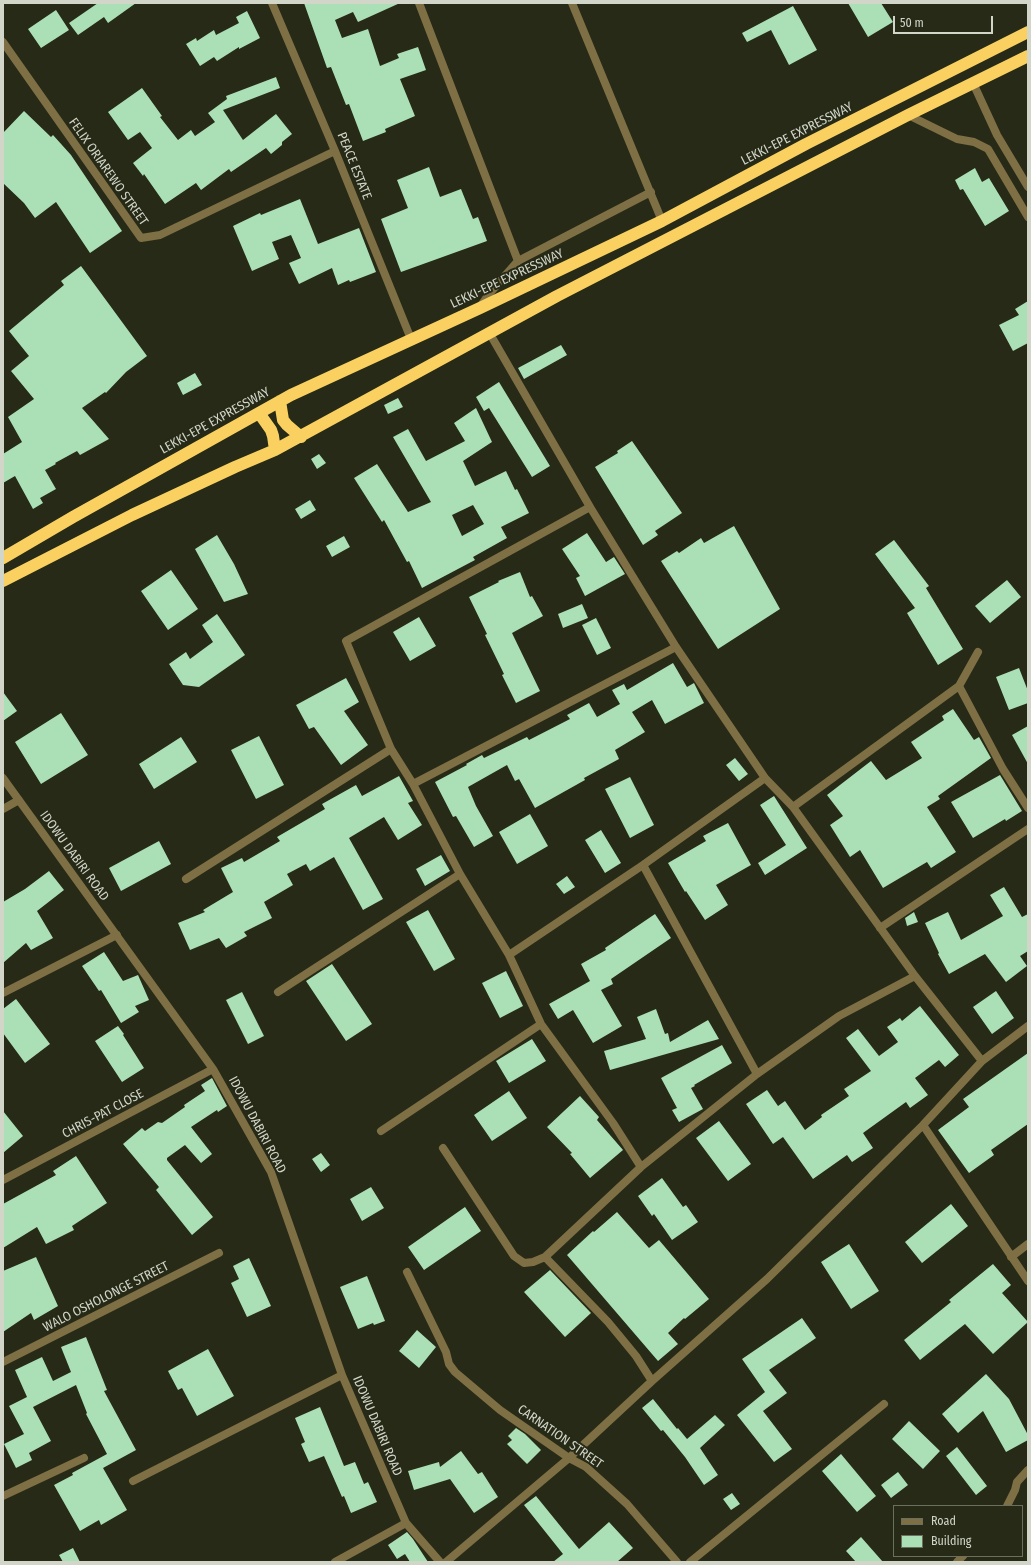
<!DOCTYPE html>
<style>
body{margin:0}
#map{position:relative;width:1031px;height:1565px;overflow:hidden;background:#262a16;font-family:"Fira Sans Condensed",sans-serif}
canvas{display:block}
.frame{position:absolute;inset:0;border:4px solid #d2d6c9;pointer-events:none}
.legend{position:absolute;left:893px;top:1505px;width:130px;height:52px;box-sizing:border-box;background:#262a16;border:1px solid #6b6f5e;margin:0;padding:5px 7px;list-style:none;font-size:12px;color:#d2d6c9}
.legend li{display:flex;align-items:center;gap:8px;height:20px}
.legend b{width:20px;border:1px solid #6b6f5e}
.scale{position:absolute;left:893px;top:16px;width:100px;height:18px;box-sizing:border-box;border:2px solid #d2d6c9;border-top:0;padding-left:5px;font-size:12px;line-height:14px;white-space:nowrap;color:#d2d6c9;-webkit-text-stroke:3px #262a16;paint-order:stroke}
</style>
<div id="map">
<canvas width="1031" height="1565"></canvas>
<div class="frame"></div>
<ul class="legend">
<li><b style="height:5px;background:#7f6f45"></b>Road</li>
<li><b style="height:11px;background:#abdfb5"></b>Building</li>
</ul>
<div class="scale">50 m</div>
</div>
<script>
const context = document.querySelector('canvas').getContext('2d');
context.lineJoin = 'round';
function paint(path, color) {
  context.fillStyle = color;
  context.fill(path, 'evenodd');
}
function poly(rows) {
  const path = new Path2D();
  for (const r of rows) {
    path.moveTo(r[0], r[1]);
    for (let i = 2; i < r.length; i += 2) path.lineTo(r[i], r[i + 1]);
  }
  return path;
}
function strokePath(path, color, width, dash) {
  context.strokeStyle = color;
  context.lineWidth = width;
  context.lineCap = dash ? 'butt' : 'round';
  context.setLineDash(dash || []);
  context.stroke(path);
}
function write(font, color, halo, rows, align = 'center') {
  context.font = font + ' "Fira Sans Condensed",sans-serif';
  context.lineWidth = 4;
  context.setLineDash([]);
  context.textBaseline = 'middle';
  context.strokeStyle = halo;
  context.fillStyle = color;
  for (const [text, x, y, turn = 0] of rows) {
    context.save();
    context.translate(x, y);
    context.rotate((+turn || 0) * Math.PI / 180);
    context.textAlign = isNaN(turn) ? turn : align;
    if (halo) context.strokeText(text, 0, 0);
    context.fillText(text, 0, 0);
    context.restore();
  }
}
paint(poly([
 [98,3,136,3,108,23,104,17,78,35,69,23],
 [304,3,400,3,358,22,353,12,335,20,342,38,368,29,380,66,399,58,397,54,418,47,426,70,400,79,415,116,385,129,386,132,363,141,349,104,346,105,331,67,327,68],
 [848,3,881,3,893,22,868,37],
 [793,6,817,50,789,65,771,30,747,42,742,33],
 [56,10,69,30,41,48,28,29],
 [247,11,260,38,239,49,239,47,217,61,214,57,200,66,186,44,196,38,197,41,214,30,216,35,239,23,236,17],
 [276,77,280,88,223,110,243,140,276,114,292,134,282,142,282,145,271,154,266,148,231,172,229,169,201,190,196,183,165,204,144,174,143,176,133,163,152,148,140,132,128,140,108,112,142,88,162,116,160,117,178,140,191,130,195,136,215,122,208,113,227,99,226,96],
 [24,111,51,137,53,135,71,155,122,231,90,253,56,202,35,218,24,203,3,183,3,133],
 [429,167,440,197,461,189,473,219,478,217,487,241,401,272,381,219,408,208,397,180],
 [975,168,982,182,989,178,1009,211,985,226,963,189,960,190,955,180],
 [300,199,318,244,359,228,376,272,350,282,349,280,338,285,332,268,299,284,289,263,301,258,291,235,272,242,279,259,252,271,233,226,260,213,261,215],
 [81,266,147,356,126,372,106,393,105,392,82,408,109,439,80,455,77,451,55,463,56,464,45,470,56,489,40,498,43,503,33,509,15,476,3,483,3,454,22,442,8,417,34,399,11,371,29,356,9,331,64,285,61,281],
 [1028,301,1028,343,1013,351,999,325,1019,315,1015,309],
 [561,345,567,355,524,379,518,368],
 [195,373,202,385,183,395,177,383],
 [499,382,550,466,532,477,489,408,484,411,476,397],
 [398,398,403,407,388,414,384,405],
 [476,408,492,442,463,461,475,486,506,471,515,490,517,489,529,513,501,527,507,538,473,557,475,560,422,588,409,561,407,562,384,520,382,522,354,478,377,464,408,512,431,502,393,437,408,429,426,461,465,441,454,423],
 [473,505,484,524,462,536,452,515],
 [632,441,682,513,655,531,658,535,643,545,595,467,618,453,617,451],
 [319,454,326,463,317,469,311,459],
 [310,500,316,510,301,519,295,509],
 [734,526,780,609,718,649,661,561,677,551,679,553,701,538,704,543],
 [587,533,606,562,614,557,625,574,585,596,576,578,580,576,562,549],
 [217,535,234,564,248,594,224,602,195,549],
 [344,536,350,547,332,557,326,546],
 [894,540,929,586,926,588,963,649,938,665,907,613,915,608,875,554],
 [171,570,198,609,168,630,141,591],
 [520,572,530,597,532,596,543,616,512,633,540,691,516,703,502,675,504,674,485,635,487,634,469,597,499,582,498,581],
 [1007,580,1021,597,990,623,975,606],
 [582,604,588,618,563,628,558,614],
 [217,614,245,655,199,687,183,685,169,664,186,652,190,659,213,642,202,625],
 [419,617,436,646,410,661,393,632],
 [596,618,611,648,597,655,582,625],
 [673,663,687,687,694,683,704,703,665,724,652,700,632,712,645,732,615,750,619,759,584,778,585,780,535,808,519,779,515,781,507,765,468,787,476,806,493,836,474,847,456,816,453,817,435,782,467,765,466,764,482,755,484,758,527,737,529,740,570,719,567,715,589,703,597,717,620,704,612,690,624,684,627,690],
 [1019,668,1028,691,1028,703,1009,710,996,677],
 [346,678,359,702,344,711,368,745,341,765,314,727,309,729,296,705],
 [3,692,17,711,3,721],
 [953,709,974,740,979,737,991,758,938,796,940,799,927,807,956,852,931,868,927,862,883,888,860,850,850,857,830,825,843,816,827,795,871,761,886,780,922,758,911,742,944,720,942,716],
 [61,713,88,755,41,784,15,742],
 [1028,726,1028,764,1012,735],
 [259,736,284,785,256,799,231,750],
 [181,737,197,762,154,789,139,764],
 [735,758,748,774,739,781,726,765],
 [1000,775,1022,811,1006,821,1005,819,973,838,951,802],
 [399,776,413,801,408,803,422,825,398,840,384,817,349,838,383,899,363,910,334,857,310,871,306,864,287,874,293,885,264,902,272,918,244,932,247,936,226,948,219,938,190,950,178,923,205,912,203,910,233,892,221,868,242,858,244,862,280,841,277,837,325,809,322,804,356,785,362,796],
 [630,777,654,825,630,838,605,789],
 [774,796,807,848,765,875,758,863,786,845,760,805],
 [530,814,548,846,517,864,499,832],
 [728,823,751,865,716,885,728,905,705,920,686,891,685,892,668,863,706,841,703,836],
 [601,830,621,863,605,873,585,840],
 [159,841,171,864,121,891,109,868],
 [441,855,450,871,425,886,416,869],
 [49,871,64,890,37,911,53,938,31,950,26,943,3,963,3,902,25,889],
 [567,876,575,887,564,894,556,884],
 [1004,887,1022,917,1028,914,1028,951,1020,956,1027,966,1006,982,985,954,949,974,938,954,939,953,925,923,948,912,961,940,1003,916,990,895],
 [428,910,455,959,434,971,406,922],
 [914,912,918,922,907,926,905,918],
 [655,914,671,938,611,979,613,984,601,990,622,1026,593,1043,573,1010,558,1019,549,1004,590,981,581,964,606,950,605,948],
 [104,952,123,981,138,975,149,1000,135,1006,139,1012,121,1023,101,990,99,991,82,966],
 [332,964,372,1024,346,1041,306,981],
 [506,971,523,1006,500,1018,482,983],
 [996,991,1014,1018,992,1034,973,1007],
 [242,992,264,1036,248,1044,226,1000],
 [16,999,50,1044,25,1063,3,1033,3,1009],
 [920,1006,959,1055,945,1067,939,1060,915,1078,928,1095,910,1108,906,1102,863,1133,873,1148,852,1162,847,1155,813,1179,783,1137,773,1144,746,1104,767,1090,778,1106,785,1101,805,1130,822,1117,821,1115,849,1096,844,1089,871,1071,846,1038,858,1029,879,1056,898,1042,887,1027,900,1018,902,1021],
 [656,1009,665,1034,668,1033,670,1042,708,1020,719,1039,610,1070,604,1051,646,1039,637,1017],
 [118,1026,124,1034,123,1035,144,1068,122,1082,95,1041],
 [532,1039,546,1061,509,1083,496,1061],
 [722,1045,732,1063,694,1085,695,1086,691,1088,703,1109,679,1122,672,1110,677,1108,661,1078],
 [1028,1053,1028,1124,991,1150,994,1155,969,1173,938,1130,969,1107,963,1099],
 [212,1078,227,1106,218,1112,217,1110,191,1127,212,1154,201,1163,185,1145,167,1158,167,1160,213,1217,192,1235,156,1190,159,1187,123,1144,142,1128,145,1131,158,1122,162,1123,185,1107,184,1105,205,1091,201,1085],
 [509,1091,527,1118,492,1141,474,1115],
 [580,1096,599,1117,597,1120,623,1150,590,1178,570,1154,572,1153,547,1127],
 [3,1111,23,1136,3,1153],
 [719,1121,751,1164,728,1181,696,1138],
 [321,1153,330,1165,321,1172,312,1159],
 [76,1156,107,1203,72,1226,74,1230,46,1244,37,1227,3,1248,3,1204,56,1175,53,1171],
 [662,1178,683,1207,686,1205,698,1222,672,1240,654,1214,652,1216,638,1196],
 [371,1187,384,1208,362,1221,350,1199],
 [951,1204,968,1226,922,1263,905,1242],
 [465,1207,481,1231,424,1270,408,1247],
 [617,1212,649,1248,659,1240,709,1299,685,1319,684,1318,668,1333,678,1344,658,1361,567,1255,593,1231,594,1232],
 [849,1244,879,1291,851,1309,821,1262],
 [36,1257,58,1306,34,1320,31,1313,3,1332,3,1271],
 [249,1258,271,1306,247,1317,231,1283,239,1279,233,1266],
 [993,1264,1011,1285,1002,1293,1028,1322,993,1354,965,1324,920,1360,904,1340,951,1302,949,1300],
 [550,1270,591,1313,565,1337,524,1292],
 [367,1276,385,1321,374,1325,373,1323,358,1329,340,1287],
 [802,1318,816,1338,769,1370,787,1393,763,1411,792,1449,774,1462,737,1415,765,1392,742,1359],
 [417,1330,436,1347,419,1368,399,1351],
 [86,1337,107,1390,104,1391,136,1450,103,1468,127,1510,101,1525,99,1520,80,1531,54,1485,73,1475,72,1473,107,1454,86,1414,87,1413,76,1385,33,1407,51,1441,29,1453,32,1460,16,1468,4,1444,24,1434,9,1406,27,1397,15,1370,42,1357,53,1381,71,1372,61,1347],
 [208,1349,234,1396,197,1416,182,1388,178,1390,168,1371],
 [986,1374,1009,1399,1028,1435,1028,1440,1006,1452,983,1411,958,1433,942,1414],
 [653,1399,677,1429,678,1428,687,1439,715,1415,725,1425,700,1448,718,1475,704,1485,685,1457,663,1430,661,1431,642,1408],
 [320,1407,344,1466,355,1462,364,1484,368,1482,377,1502,351,1513,344,1496,342,1497,324,1456,309,1462,301,1444,305,1442,295,1418],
 [909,1421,940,1451,923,1469,892,1439],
 [516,1428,525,1434,541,1450,527,1464,507,1444,512,1440,508,1436],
 [957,1447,987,1486,976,1495,946,1456],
 [461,1451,478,1474,482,1472,498,1497,474,1513,450,1479,414,1490,408,1471,439,1462,440,1467],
 [841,1454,876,1496,857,1512,822,1471],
 [898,1472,908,1485,891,1498,881,1485],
 [732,1493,740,1504,731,1510,723,1499],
 [536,1496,579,1549,609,1522,633,1548,617,1562,553,1562,563,1554,524,1505],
 [407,1532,413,1539,428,1562,410,1562,405,1554,397,1559,388,1545],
 [861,1537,883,1562,856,1562,846,1551],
 [73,1548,80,1562,63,1562,59,1555]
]), '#abdfb5');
strokePath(poly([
 [272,3,335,151,411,339],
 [419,3,518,261,489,294,480,307],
 [572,3,662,221],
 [3,42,141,238,160,235,335,151],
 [973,83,997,135,1028,187],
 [908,115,957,139,974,142,988,149,1028,217],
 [518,261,651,192],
 [490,334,590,507,676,647,765,778,793,807,915,976,982,1061],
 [590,507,346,641,391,749,413,784,460,874,509,955,541,1024,613,1123,641,1167],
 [959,686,1003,769,1028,808],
 [3,778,213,1069,271,1172,342,1375,406,1523,440,1562],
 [413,784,676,647],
 [793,807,959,686,978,652],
 [3,809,19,800],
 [643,865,757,1074],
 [186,879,391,749],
 [880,928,1028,829],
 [509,955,643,865,765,778],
 [278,992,460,874],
 [3,993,117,935],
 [923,1125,1028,1281],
 [381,1131,541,1024],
 [443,1148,514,1256,524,1263,533,1262,545,1257,641,1167,757,1074,839,1016,915,976],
 [3,1180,213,1069],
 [545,1257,608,1322,636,1356,652,1381],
 [1011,1257,1028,1244],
 [407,1272,446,1352,449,1364,455,1372,500,1410,569,1458,586,1467,627,1504,677,1562],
 [3,1362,219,1253],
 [133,1481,342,1375],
 [3,1496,84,1458],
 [1007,1506,1015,1490,1017,1482,1028,1470],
 [335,1562,406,1523],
 [446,1562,569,1458,652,1381,767,1279,923,1125,982,1061,1028,1026],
 [690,1562,884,1404],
 [957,1562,963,1556]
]), '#7f6f45', 8);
strokePath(poly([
 [280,401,283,420,287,425,301,437],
 [259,413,271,430,273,436,275,450],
 [3,558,73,517,291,395,480,308,662,221,806,144,1028,32],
 [3,581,132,515,235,467,275,450,557,296,908,115,1028,56]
]), '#fad160', 12);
write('13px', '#d2d6c9', '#262a16', [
 ["LEKKI-EPE EXPRESSWAY",797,134,-27],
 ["PEACE ESTATE",354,166,68],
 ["FELIX ORIAREWO STREET",108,172,55],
 ["LEKKI-EPE EXPRESSWAY",507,279,-25],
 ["LEKKI-EPE EXPRESSWAY",215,421,-29],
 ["IDOWU DABIRI ROAD",74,856,54],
 ["CHRIS-PAT CLOSE",103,1114,-28],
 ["IDOWU DABIRI ROAD",257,1125,62],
 ["WALO OSHOLONGE STREET",106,1297,-27],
 ["IDOWU DABIRI ROAD",377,1426,67],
 ["CARNATION STREET",560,1437,35]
]);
</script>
